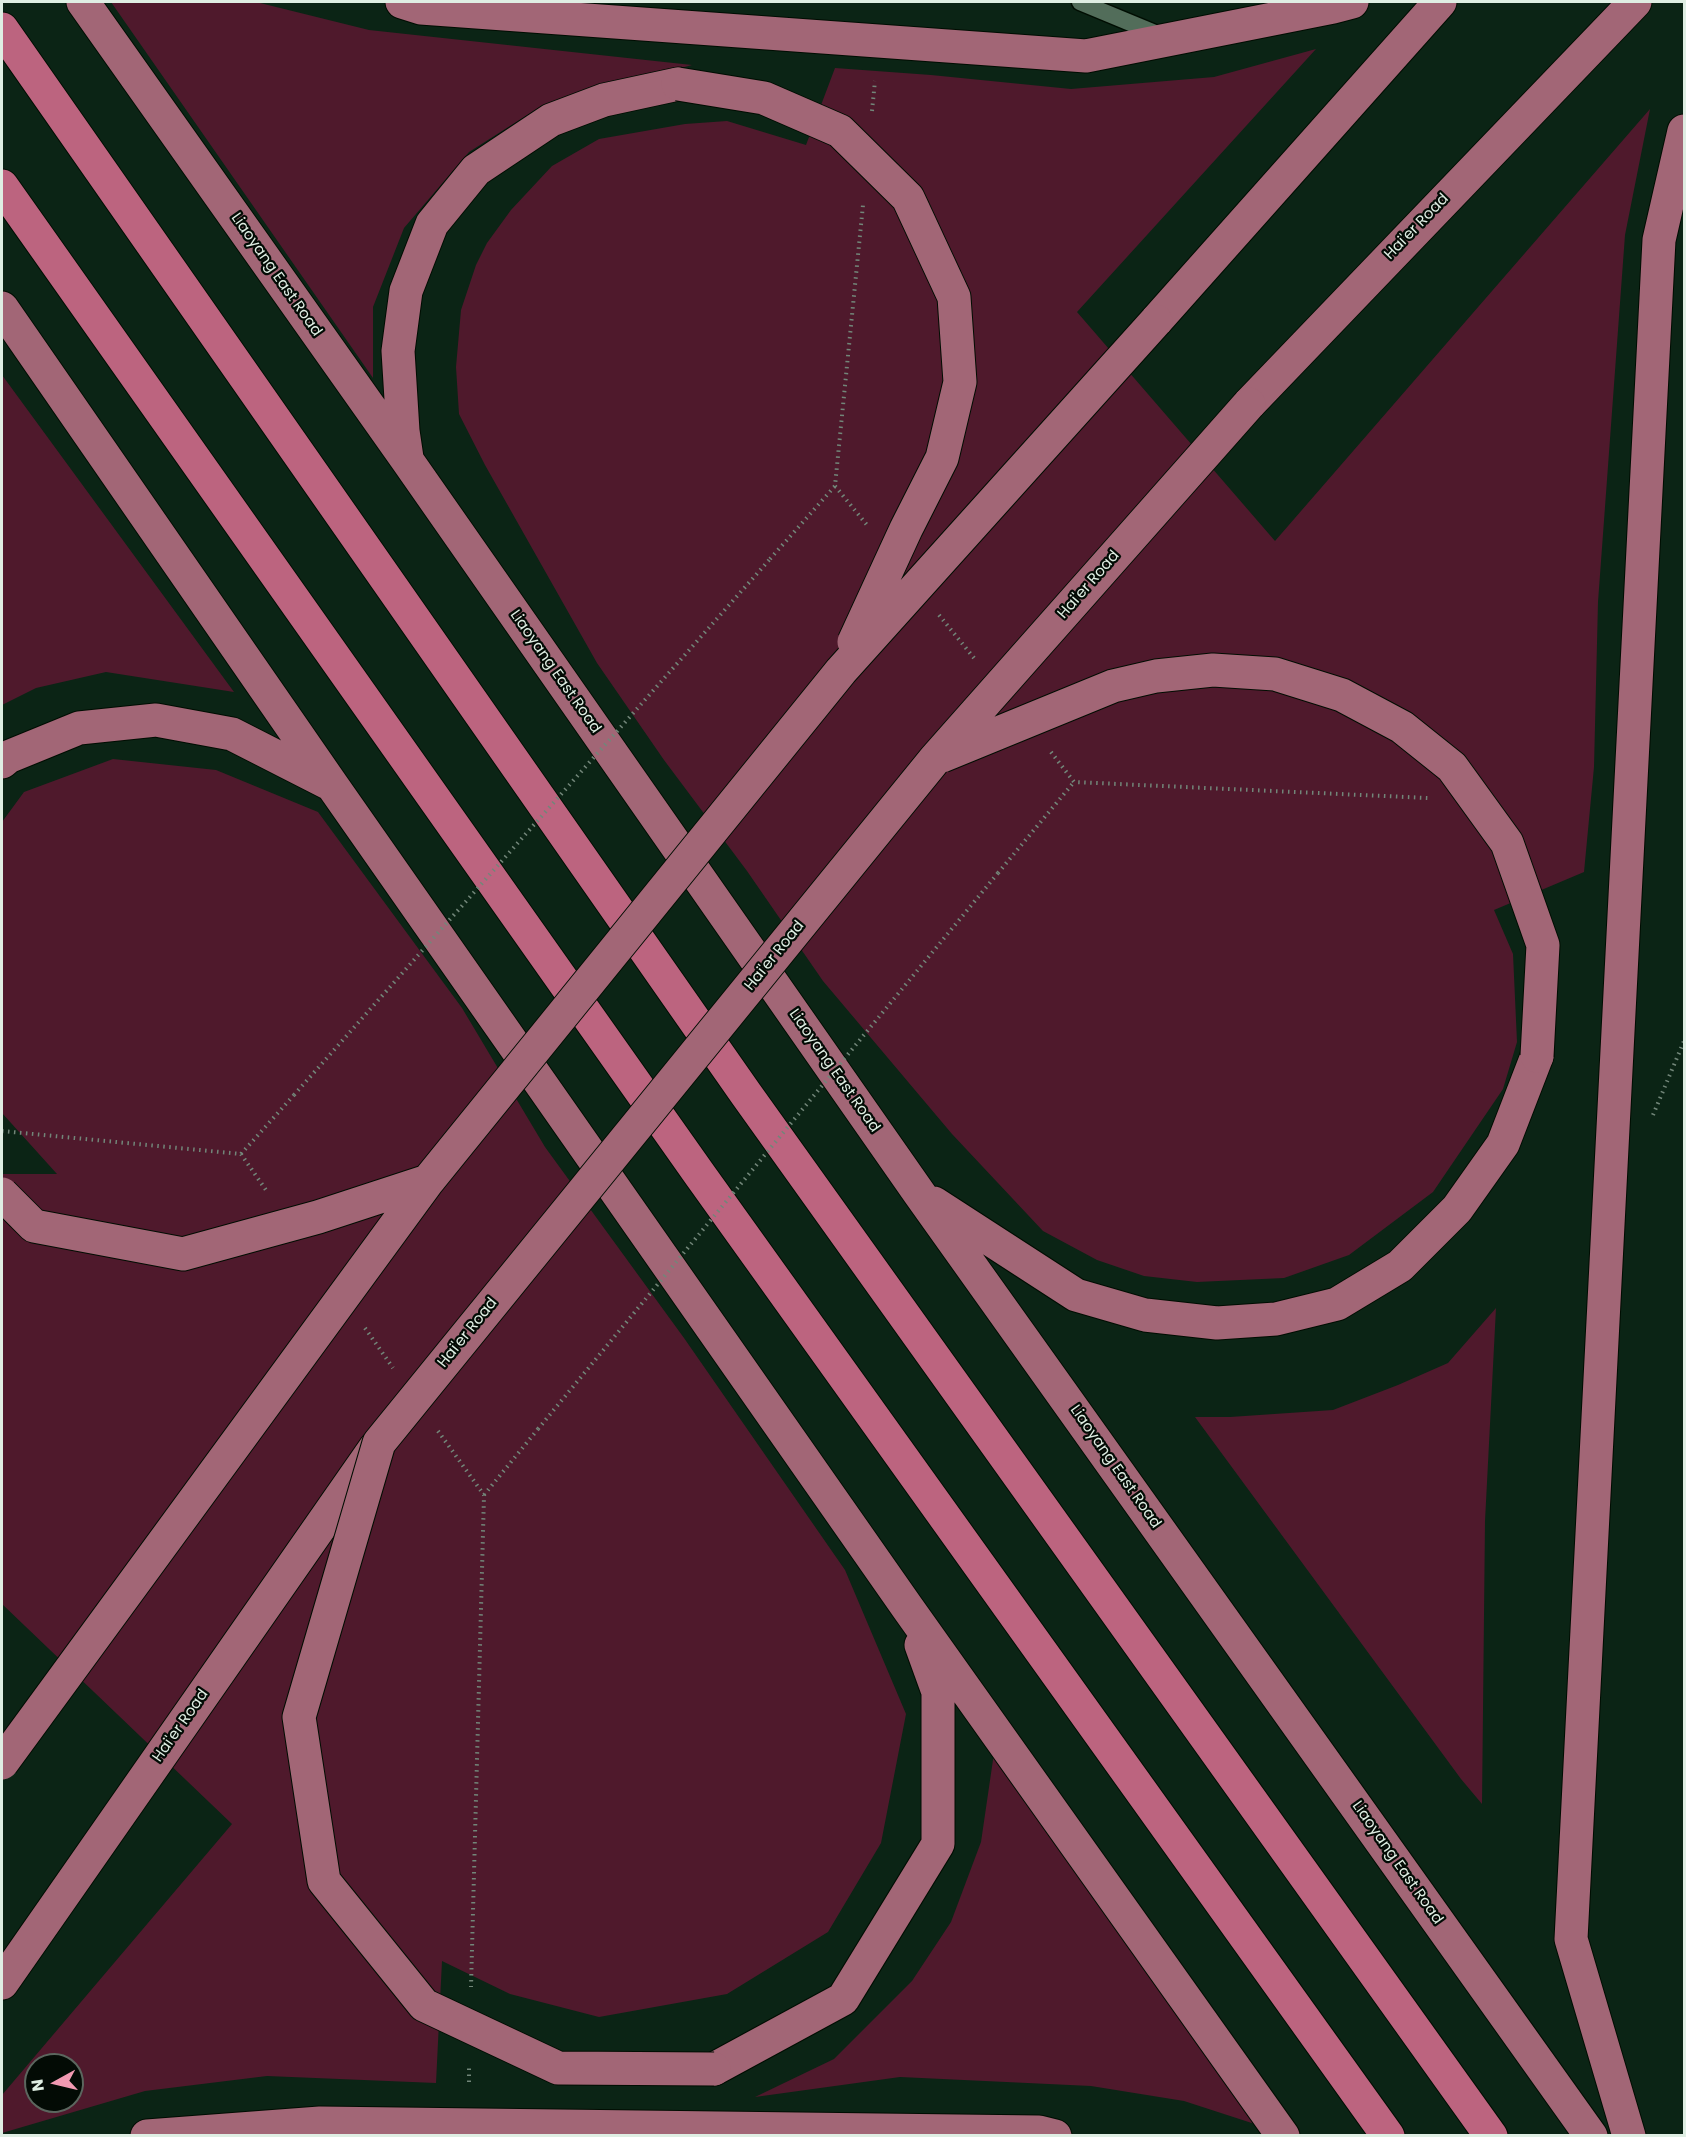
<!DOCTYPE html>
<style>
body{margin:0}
#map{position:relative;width:1686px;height:2137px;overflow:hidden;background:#0b2415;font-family:Poppins,sans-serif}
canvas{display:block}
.frame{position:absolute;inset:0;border:3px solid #dfeee3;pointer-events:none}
.north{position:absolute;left:24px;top:2053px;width:60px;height:60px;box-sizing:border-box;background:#030b05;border:2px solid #5b665e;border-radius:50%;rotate:262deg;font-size:16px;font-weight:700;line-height:24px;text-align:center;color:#dfeee3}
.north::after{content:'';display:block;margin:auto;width:21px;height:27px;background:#f19ab2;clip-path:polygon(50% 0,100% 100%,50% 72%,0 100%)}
</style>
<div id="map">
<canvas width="1686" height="2137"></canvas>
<div class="frame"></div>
<div class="north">N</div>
</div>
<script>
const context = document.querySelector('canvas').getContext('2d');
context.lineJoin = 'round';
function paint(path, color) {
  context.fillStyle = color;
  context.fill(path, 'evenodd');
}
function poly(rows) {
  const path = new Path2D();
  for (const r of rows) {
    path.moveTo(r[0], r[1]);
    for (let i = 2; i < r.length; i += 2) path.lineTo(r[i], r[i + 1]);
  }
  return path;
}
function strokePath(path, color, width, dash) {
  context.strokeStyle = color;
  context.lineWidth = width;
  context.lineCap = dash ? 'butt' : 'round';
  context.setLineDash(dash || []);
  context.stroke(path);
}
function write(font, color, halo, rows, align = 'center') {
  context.font = font + ' Poppins,sans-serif';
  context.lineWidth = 4.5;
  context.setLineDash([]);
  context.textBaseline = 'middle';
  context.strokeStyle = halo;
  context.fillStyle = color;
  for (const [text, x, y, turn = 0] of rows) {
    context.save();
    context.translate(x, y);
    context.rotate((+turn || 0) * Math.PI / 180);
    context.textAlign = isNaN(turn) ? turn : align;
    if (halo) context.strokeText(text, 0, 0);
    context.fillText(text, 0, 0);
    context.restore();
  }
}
paint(poly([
 [111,2,256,2,369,30,692,65,543,105,469,152,404,228,373,307,373,378],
 [1316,49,1077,312,1275,541,1650,109,1625,235,1598,602,1594,767,1584,872,1494,910,1513,954,1517,1042,1503,1089,1433,1192,1349,1255,1284,1278,1197,1282,1144,1276,1097,1260,1043,1231,952,1134,823,981,747,871,664,760,597,663,485,465,459,414,456,367,461,310,476,265,487,243,511,210,552,166,599,139,685,124,727,121,806,145,835,68,931,75,1071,89,1214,77],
 [2,375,234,692,106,672,36,688,2,705],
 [113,759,216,770,318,812,462,1008,545,1147,684,1338,845,1570,906,1714,881,1843,828,1932,727,1994,599,2017,510,1994,442,1961,436,2083,267,2076,145,2091,2,2133,2,2095,232,1824,2,1604,2,1174,57,1174,2,1113,2,822,24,792],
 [36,2065,72,2065,72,2101,36,2101],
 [1496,1308,1485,1521,1482,1804,1461,1779,1195,1417,1230,1417,1333,1410,1398,1385,1448,1363],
 [994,1753,1264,2127,1184,2101,1091,2086,900,2077,755,2097,834,2059,912,1981,951,1922,981,1842]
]), '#4f192c');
const service = poly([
 [1080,2,1162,36]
]);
const primary = poly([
 [83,2,407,460,919,1193,1591,2136],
 [402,2,421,8,1086,56,1333,7,1352,2],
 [2,308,332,785,907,1607,1283,2136],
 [1156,321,1440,2],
 [1249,404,1635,2],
 [407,458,403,431,398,351,406,291,432,224,476,170,551,120,604,100,678,84],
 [2,762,8,757,79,728,156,720,232,734,330,784],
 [934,1203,1076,1295,1145,1315,1217,1323,1276,1319,1337,1304,1400,1266,1457,1209,1503,1144,1537,1056],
 [2,1983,375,1448],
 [714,2069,843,1999,938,1844,938,1692,921,1645],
 [147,2136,320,2123,1039,2132,1055,2136],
 [1629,2136,1571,1939,1659,240,1684,131]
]);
const trunk = poly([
 [2,29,746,1094,1491,2136],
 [2,186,700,1175,1388,2136]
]);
strokePath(service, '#000d02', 19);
strokePath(primary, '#000d02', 35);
strokePath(trunk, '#000d02', 35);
strokePath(poly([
 [872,111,875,81],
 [835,486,867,525],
 [770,559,835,486,863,205],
 [939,615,974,658],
 [1051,752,1074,782,1428,798],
 [998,873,1074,782],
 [1653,1115,1684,1041],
 [2,1131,241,1154,268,1193],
 [241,1154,294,1095],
 [365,1328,393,1368],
 [438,1431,484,1495,471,1987],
 [484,1495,538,1429],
 [469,2082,469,2067]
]), '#728679', 4, [1.5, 4.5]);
strokePath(service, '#526d5a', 16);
strokePath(primary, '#a26676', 33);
strokePath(trunk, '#bc647f', 33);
const primaryBridge = poly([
 [678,84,764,98,840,131,908,198,954,297,960,382,942,458,906,529,854,642],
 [942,756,1113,686,1156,676,1213,670,1275,674,1342,695,1402,727,1452,767,1507,843,1543,945,1537,1056],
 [2,1194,34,1226,183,1254,318,1217,428,1181],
 [2,1763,428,1181,841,671,1156,321],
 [714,2069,558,2068,424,2005,324,1881,299,1717,379,1443,935,759,1249,404]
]);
strokePath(primaryBridge, '#000d02', 35, []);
strokePath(poly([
 [294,1095,770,559],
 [538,1429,998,873]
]), '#728679', 4, [1.5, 4.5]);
strokePath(primaryBridge, '#a26676', 33);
write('15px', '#dfeee3', '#030b05', [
 ["Hai'er Road",1417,227,-46],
 ["Liaoyang East Road",276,275,55],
 ["Hai'er Road",1089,585,-49],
 ["Liaoyang East Road",555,672,55],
 ["Hai'er Road",775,956,-51],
 ["Liaoyang East Road",834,1071,55],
 ["Hai'er Road",468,1333,-51],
 ["Liaoyang East Road",1115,1467,55],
 ["Hai'er Road",181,1726,-55],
 ["Liaoyang East Road",1397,1863,55]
]);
</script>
